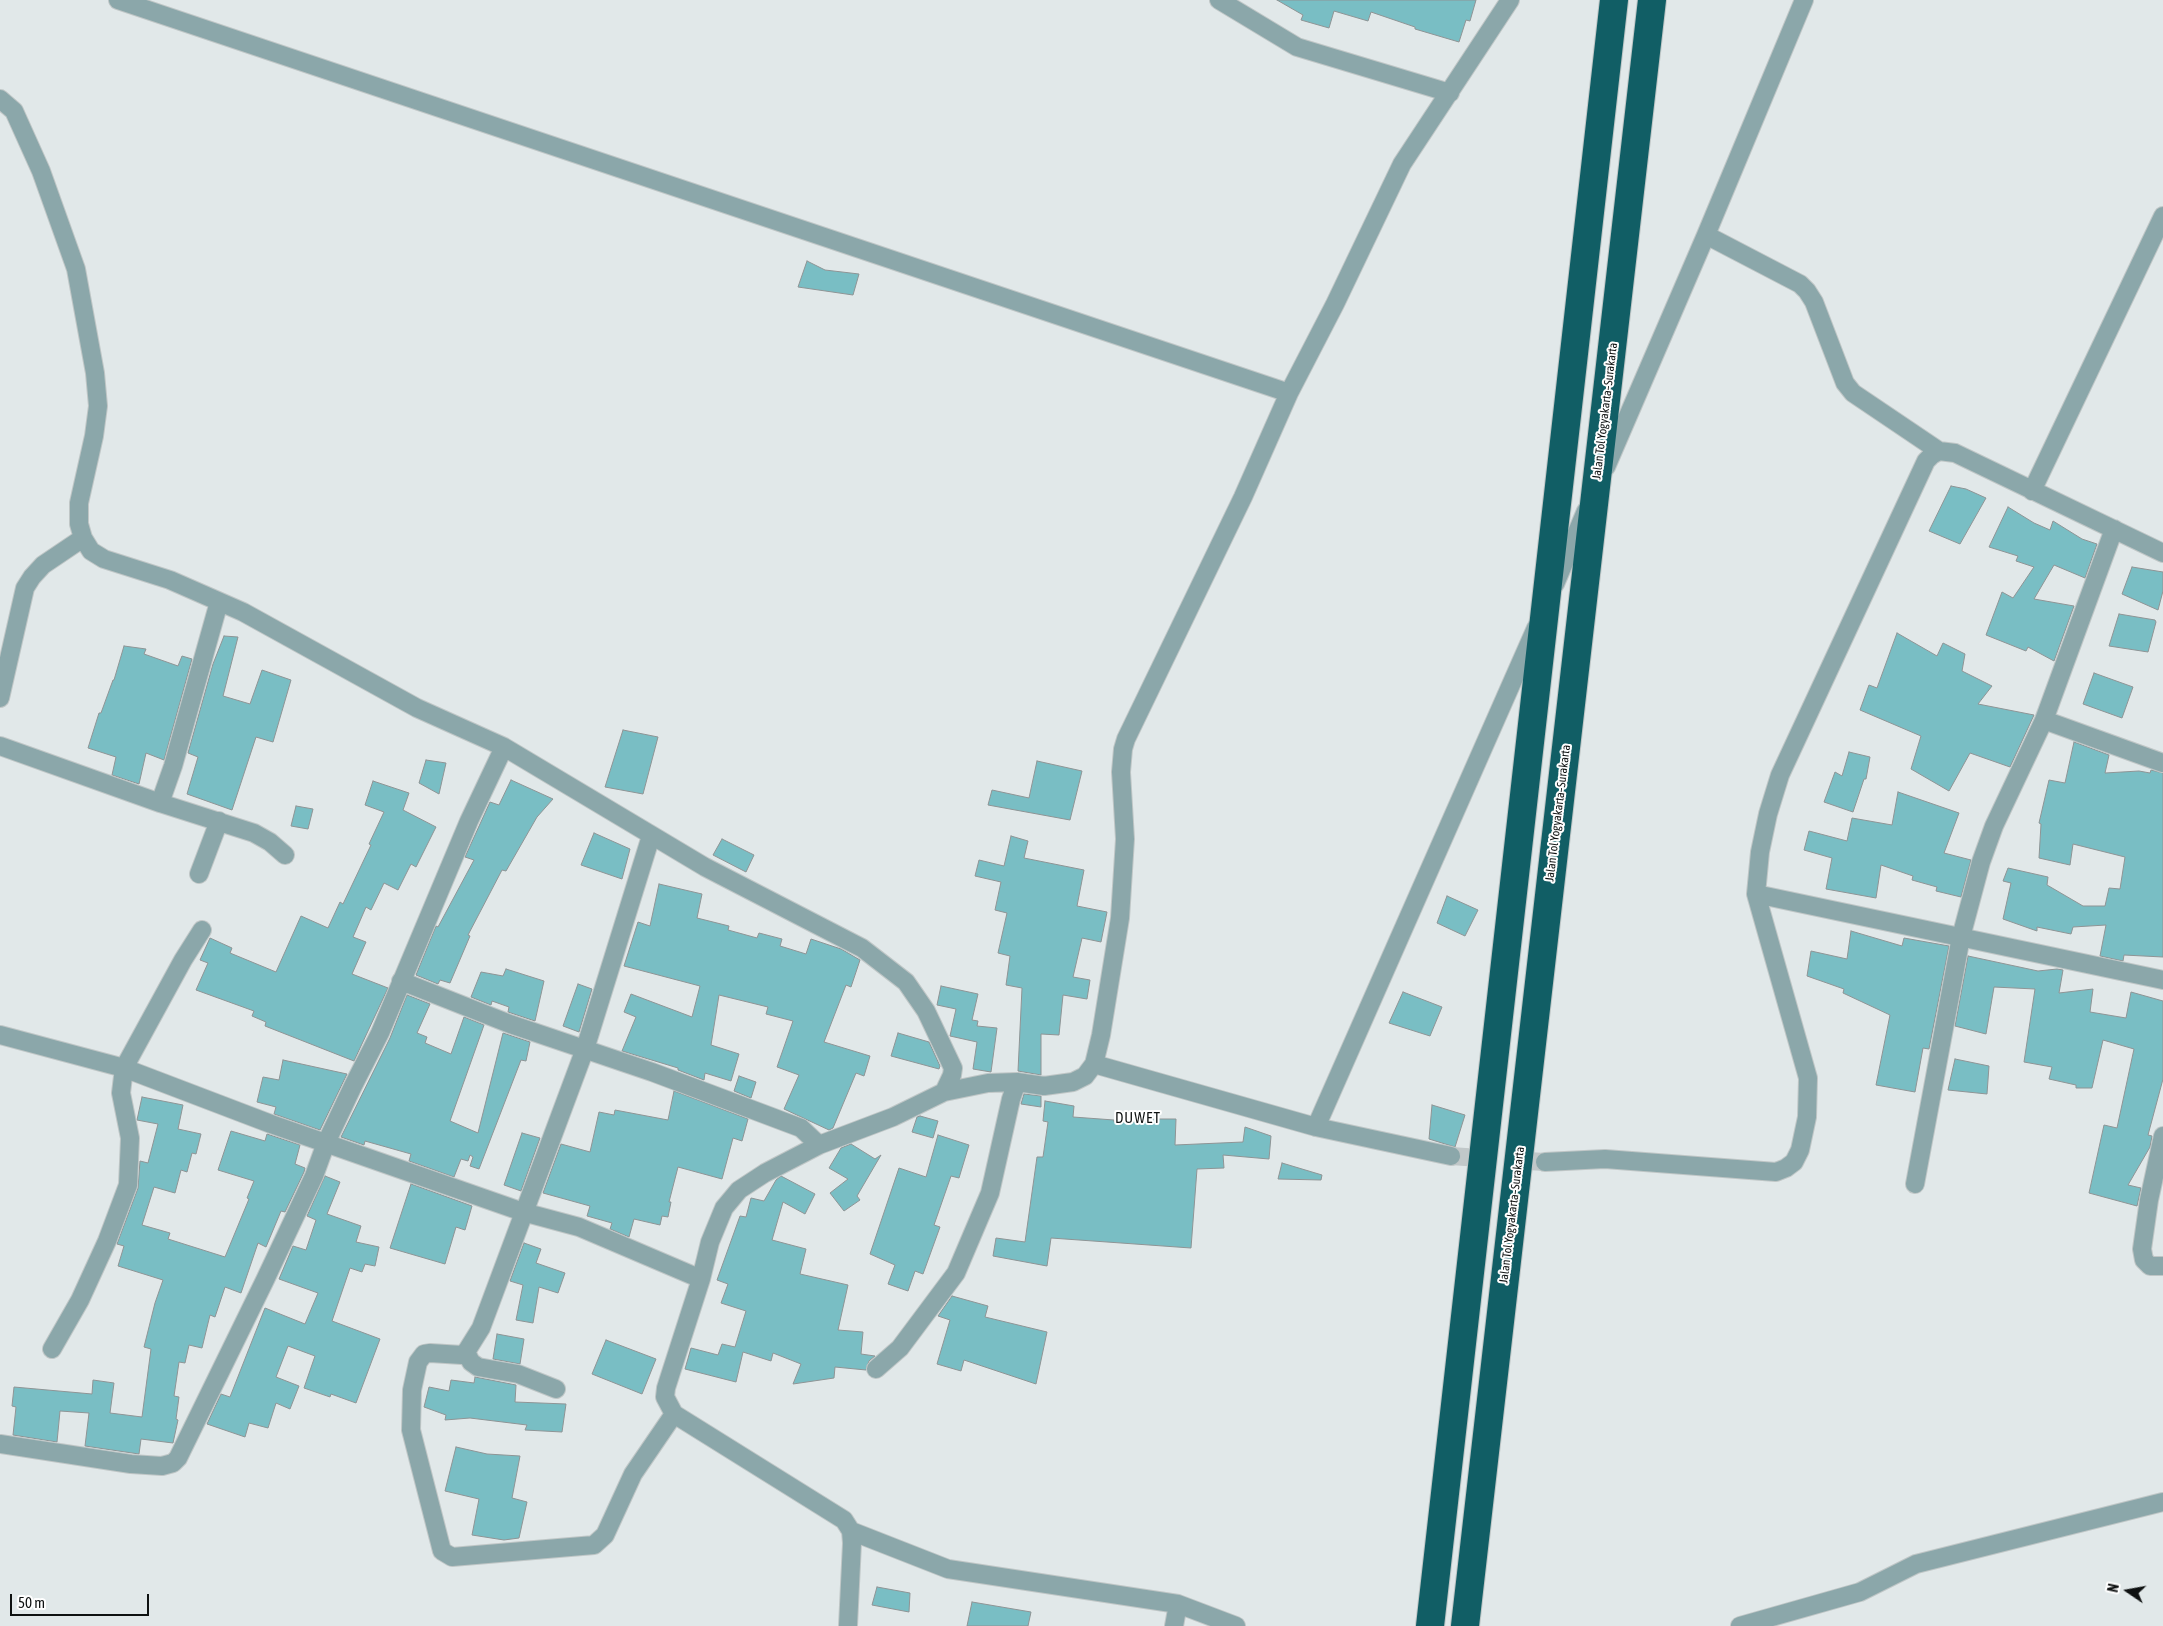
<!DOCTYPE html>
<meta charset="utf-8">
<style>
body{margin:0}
#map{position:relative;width:2163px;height:1626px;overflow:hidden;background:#e1e8e9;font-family:"Asap Condensed",sans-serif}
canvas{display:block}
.north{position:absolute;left:2103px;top:1566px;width:50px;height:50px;-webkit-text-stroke:4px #fff;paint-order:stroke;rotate:282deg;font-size:14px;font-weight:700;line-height:20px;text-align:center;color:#0e1111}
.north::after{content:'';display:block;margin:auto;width:18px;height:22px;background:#0e1111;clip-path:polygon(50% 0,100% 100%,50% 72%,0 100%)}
.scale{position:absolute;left:10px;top:1594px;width:139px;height:22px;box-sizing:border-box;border:2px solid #0e1111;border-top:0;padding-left:6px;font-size:15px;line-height:18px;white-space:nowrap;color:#0e1111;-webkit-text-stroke:4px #fff;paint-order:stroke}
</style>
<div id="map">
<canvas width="2163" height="1626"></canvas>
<div class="north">N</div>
<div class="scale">50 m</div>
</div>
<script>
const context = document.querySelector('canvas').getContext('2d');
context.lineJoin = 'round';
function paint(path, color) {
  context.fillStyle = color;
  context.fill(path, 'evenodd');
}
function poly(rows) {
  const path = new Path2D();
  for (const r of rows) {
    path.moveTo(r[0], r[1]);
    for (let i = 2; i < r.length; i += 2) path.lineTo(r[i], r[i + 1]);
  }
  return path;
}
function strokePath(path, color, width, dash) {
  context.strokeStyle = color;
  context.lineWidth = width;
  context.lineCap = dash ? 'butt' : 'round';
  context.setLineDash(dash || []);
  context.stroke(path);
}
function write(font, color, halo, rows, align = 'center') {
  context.font = font + ' "Asap Condensed",sans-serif';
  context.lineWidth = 4;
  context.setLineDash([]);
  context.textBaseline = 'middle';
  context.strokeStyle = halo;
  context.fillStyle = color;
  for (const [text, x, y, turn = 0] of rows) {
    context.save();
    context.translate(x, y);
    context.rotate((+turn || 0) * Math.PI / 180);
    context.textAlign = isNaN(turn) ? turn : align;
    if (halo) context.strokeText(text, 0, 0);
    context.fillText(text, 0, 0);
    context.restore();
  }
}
const building = poly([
 [1277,0,1476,0,1470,21,1466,20,1459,42,1415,29,1415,27,1371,12,1368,21,1334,11,1329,28,1301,20,1303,15,1277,0],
 [807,261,825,270,859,274,853,295,798,287,807,261],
 [1951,486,1966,489,1986,498,1960,544,1929,531,1951,486],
 [2008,507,2034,523,2050,530,2053,521,2082,539,2097,544,2085,578,2054,565,2034,599,2074,606,2054,661,2028,647,2026,651,1986,635,2002,592,2013,598,2034,567,2016,561,2018,556,1989,547,2008,507],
 [2132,567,2163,572,2163,591,2158,610,2122,594,2132,567],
 [2119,614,2155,620,2156,622,2148,652,2109,646,2119,614],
 [1897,633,1937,656,1943,643,1965,654,1962,671,1992,686,1978,704,2034,715,2010,767,1970,753,1949,791,1911,769,1921,736,1860,710,1869,685,1877,688,1897,633],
 [224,636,238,637,223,696,250,704,262,670,291,680,273,742,256,737,232,810,187,794,198,757,188,753,213,664,224,636],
 [124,646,146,649,144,654,178,666,182,656,192,659,164,760,146,753,139,784,112,775,116,757,88,748,99,713,101,713,113,680,114,680,124,646],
 [2094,673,2133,687,2122,718,2083,704,2094,673],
 [623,730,658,737,643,794,605,787,623,730],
 [2074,742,2109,755,2105,773,2139,771,2150,773,2151,770,2163,773,2163,957,2124,955,2123,961,2100,956,2106,925,2073,927,2071,934,2037,927,2037,931,2003,919,2011,883,2003,881,2008,868,2048,877,2047,885,2083,906,2105,906,2109,888,2120,889,2125,857,2073,844,2070,865,2039,858,2041,824,2039,823,2049,780,2065,783,2074,742],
 [1849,752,1870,757,1866,779,1864,779,1853,812,1824,802,1835,772,1842,776,1849,752],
 [426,760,446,763,439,794,419,783,426,760],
 [1037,761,1082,771,1070,820,988,805,992,790,1029,798,1037,761],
 [511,780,553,799,537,817,506,871,502,870,468,935,470,936,450,983,440,980,438,984,416,975,436,926,438,927,474,860,465,857,490,802,499,805,511,780],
 [373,781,409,793,403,810,436,827,416,867,411,864,398,890,384,883,371,910,366,907,353,937,366,942,352,974,388,988,354,1061,265,1026,266,1022,252,1016,254,1011,196,990,208,963,200,960,210,938,232,948,230,953,276,972,301,916,328,928,340,902,343,904,371,845,369,844,384,812,365,805,373,781],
 [1898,792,1959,813,1944,853,1971,860,1961,897,1936,891,1937,887,1912,880,1913,876,1881,865,1876,898,1826,889,1832,858,1804,850,1809,831,1847,841,1852,818,1892,825,1898,792],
 [296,806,313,809,308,829,291,826,296,806],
 [594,833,630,849,622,879,581,865,594,833],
 [1011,836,1028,841,1024,858,1084,870,1077,906,1107,912,1101,942,1082,938,1073,977,1090,980,1087,999,1063,995,1059,1035,1041,1034,1041,1075,1018,1071,1022,988,1006,985,1010,956,998,953,1007,913,995,910,1001,882,975,876,979,860,1004,866,1011,836],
 [722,839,754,855,746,872,713,855,722,839],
 [659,884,702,894,697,918,729,926,728,930,757,938,759,933,782,939,780,946,806,954,811,939,841,949,860,960,851,987,846,985,824,1042,870,1056,864,1076,856,1073,833,1128,829,1130,784,1109,799,1075,777,1067,793,1021,766,1014,768,1007,719,995,711,1045,739,1054,731,1081,705,1073,704,1080,678,1070,678,1068,622,1051,636,1017,624,1012,631,994,692,1017,700,986,624,966,638,922,650,926,659,884],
 [1447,896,1478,910,1465,936,1437,923,1447,896],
 [1851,931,1902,946,1904,938,1949,946,1929,1049,1923,1048,1915,1092,1876,1085,1890,1015,1843,993,1844,989,1807,976,1811,951,1847,959,1851,931],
 [1968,956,2038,971,2057,969,2063,970,2059,993,2093,989,2090,1012,2126,1018,2131,992,2163,1001,2163,1079,2148,1135,2152,1136,2150,1147,2128,1185,2141,1188,2137,1206,2089,1193,2104,1125,2117,1128,2134,1049,2103,1040,2092,1088,2076,1088,2076,1085,2049,1079,2052,1067,2024,1062,2035,989,1994,987,1986,1034,1955,1026,1968,956],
 [506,969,544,981,535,1021,508,1012,509,1007,492,1001,491,1005,471,997,481,972,503,976,506,969],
 [578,984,592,989,579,1032,563,1026,578,984],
 [941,986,978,994,972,1020,978,1021,977,1026,997,1028,991,1072,973,1069,977,1042,950,1036,956,1009,937,1005,941,986],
 [1403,992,1442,1007,1430,1036,1389,1023,1403,992],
 [407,995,430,1004,417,1033,427,1037,425,1043,451,1054,464,1017,484,1025,450,1121,478,1133,503,1033,530,1042,526,1061,521,1060,479,1169,470,1166,473,1157,470,1155,468,1161,461,1159,454,1177,409,1161,411,1154,365,1141,364,1145,341,1137,390,1038,407,995],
 [898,1033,929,1042,940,1066,939,1069,891,1056,898,1033],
 [1955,1059,1989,1066,1987,1094,1948,1090,1955,1059],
 [283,1060,347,1074,320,1130,274,1114,276,1107,257,1102,263,1077,279,1080,283,1060],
 [739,1076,756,1082,751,1098,734,1091,739,1076],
 [674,1091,748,1119,742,1141,733,1138,722,1179,678,1167,669,1202,671,1202,668,1217,662,1216,660,1225,634,1219,629,1237,610,1229,612,1223,587,1216,590,1206,543,1193,561,1144,590,1152,599,1112,614,1115,615,1110,668,1120,674,1091],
 [1024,1094,1041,1096,1041,1107,1021,1104,1024,1094],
 [142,1097,183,1105,178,1129,201,1134,196,1154,192,1153,187,1172,181,1170,175,1193,154,1187,142,1225,170,1233,168,1239,225,1257,249,1199,247,1198,254,1181,218,1170,231,1131,265,1141,267,1134,300,1145,295,1164,305,1168,304,1172,285,1212,281,1211,266,1247,258,1243,241,1293,225,1287,215,1317,210,1315,202,1348,189,1345,185,1363,179,1362,174,1396,179,1397,176,1419,178,1420,173,1443,141,1439,139,1454,85,1446,89,1413,60,1411,57,1442,13,1435,16,1407,12,1406,14,1387,92,1394,93,1380,114,1383,110,1413,142,1417,151,1349,144,1347,155,1303,163,1280,118,1266,124,1246,117,1244,138,1188,140,1161,148,1163,158,1124,137,1120,142,1097],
 [1045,1101,1074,1106,1073,1117,1114,1120,1114,1122,1150,1122,1150,1119,1176,1119,1175,1145,1243,1142,1245,1127,1271,1136,1269,1159,1223,1155,1224,1168,1197,1169,1191,1248,1051,1238,1047,1266,993,1256,996,1238,1025,1242,1037,1157,1043,1157,1048,1122,1043,1121,1045,1101],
 [1432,1105,1465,1115,1455,1147,1429,1139,1432,1105],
 [920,1116,938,1121,933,1138,912,1132,917,1117,920,1116],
 [522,1133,540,1138,521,1191,504,1185,522,1133],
 [938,1135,969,1145,959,1178,951,1176,934,1225,940,1227,923,1274,915,1271,908,1291,888,1284,895,1265,870,1254,899,1168,926,1177,938,1135],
 [851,1144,875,1159,881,1155,857,1196,860,1200,844,1211,830,1193,848,1179,829,1168,841,1148,851,1144],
 [1282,1163,1322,1175,1321,1180,1278,1179,1282,1163],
 [325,1176,340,1182,327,1214,361,1226,356,1242,379,1247,375,1266,365,1264,362,1272,350,1268,332,1321,380,1339,356,1403,331,1394,330,1397,304,1388,315,1356,288,1346,276,1377,299,1386,290,1409,276,1403,268,1428,249,1423,245,1437,207,1424,221,1394,230,1397,265,1308,305,1324,318,1293,279,1279,293,1246,306,1250,316,1220,307,1216,325,1176],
 [781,1176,815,1194,805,1214,783,1202,772,1240,806,1249,800,1274,848,1285,838,1330,863,1332,861,1354,875,1356,869,1361,866,1370,835,1367,834,1378,793,1384,801,1364,773,1353,771,1361,743,1352,736,1382,685,1369,691,1348,718,1355,722,1344,735,1347,746,1311,721,1303,728,1284,717,1280,740,1216,746,1217,751,1198,764,1201,776,1180,781,1176],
 [411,1184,472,1206,465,1230,456,1227,445,1264,390,1248,411,1184],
 [524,1243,541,1249,536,1263,565,1273,558,1293,539,1287,533,1323,516,1320,523,1285,510,1281,524,1243],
 [952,1296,988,1306,985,1317,1047,1332,1036,1384,964,1360,961,1371,937,1364,950,1320,938,1316,952,1296],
 [497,1334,524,1339,520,1364,493,1359,497,1334],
 [606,1340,656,1359,642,1394,592,1374,606,1340],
 [475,1377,516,1385,515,1402,566,1404,562,1432,525,1430,527,1425,470,1418,445,1420,446,1415,424,1407,429,1387,449,1391,451,1380,474,1383,475,1377],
 [456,1447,487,1454,520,1456,512,1498,527,1502,519,1538,504,1540,472,1535,479,1499,445,1491,456,1447],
 [877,1587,910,1593,909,1612,872,1605,877,1587],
 [972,1602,1031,1612,1028,1626,967,1626,972,1602]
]);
paint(building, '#79bec4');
strokePath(building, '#8e9495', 1);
strokePath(poly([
 [1451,1156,1545,1162]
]), '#c1c8c9', 18, [18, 9]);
const minor = poly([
 [118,0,1289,393],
 [1219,0,1297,47,1450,93],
 [0,99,14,111,41,171,76,269,95,373,98,406,94,436,79,503,79,524,83,538,91,551,104,559,170,580,243,612,417,708,504,747,705,867,862,948,906,982,926,1011,953,1068,952,1075,944,1092],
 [1706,235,1800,284,1807,291,1814,302,1845,383,1853,393,1939,451],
 [1606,467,1706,235,1804,0],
 [2032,491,2163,216],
 [1555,584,1586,511],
 [0,698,25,588,32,577,43,565,83,538],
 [2044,720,2163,763],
 [0,746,160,803,173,766,219,602],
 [160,803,254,833,270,842,285,855],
 [651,836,585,1049,481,1328,466,1352,462,1355,430,1353,424,1354,418,1362,412,1390,411,1430,442,1551,452,1557,594,1545,605,1535,633,1474,674,1414],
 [199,874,219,821],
 [1756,894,2163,980],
 [401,981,510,1024,652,1072,801,1128,819,1145],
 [0,1035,124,1068,271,1124,523,1212,579,1227,701,1279],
 [1094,1064,1316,1127,1451,1156],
 [1316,1127,1536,628],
 [2163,1136,2149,1200,2142,1249,2144,1260,2150,1266,2163,1266],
 [1545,1162,1605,1159,1776,1172,1786,1168,1794,1162,1800,1150,1807,1117,1808,1078,1756,894,1760,852,1768,814,1780,775,1926,461,1932,455,1939,451,1955,453,2163,553],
 [1915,1184,1961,937,1981,862,1994,826,2044,720,2114,529],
 [52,1349,80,1300,107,1241,128,1185,130,1138,121,1093,124,1068,183,960,202,930],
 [466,1352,471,1362,478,1367,518,1374,556,1389],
 [876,1369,900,1348,956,1273,990,1193,1011,1099,1017,1082],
 [0,1444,131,1464,162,1466,173,1463,178,1458,265,1280,314,1176,326,1143,353,1086,380,1033,469,821,504,747],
 [851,1531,948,1569,1178,1604,1236,1626],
 [848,1626,852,1543,851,1531,844,1520,674,1414,665,1397,666,1388,701,1279,710,1242,724,1208,739,1190,765,1173,819,1145,893,1117,944,1092,988,1083,1017,1082,1044,1086,1073,1082,1085,1076,1094,1064,1101,1035,1120,918,1125,839,1121,772,1123,749,1126,739,1243,497,1289,393,1335,304,1402,164,1510,0],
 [1174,1626,1178,1604],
 [1740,1626,1860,1592,1916,1564,2163,1502]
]);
const motorway = poly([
 [1430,1626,1614,0],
 [1465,1626,1652,0]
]);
strokePath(minor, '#bfc6c6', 20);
strokePath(motorway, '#bfc6c6', 30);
strokePath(minor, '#8ba7aa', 18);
strokePath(motorway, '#115e65', 28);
write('12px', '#0e1111', '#fff', [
 ["Jalan Tol Yogyakarta–Surakarta",1605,411,-83],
 ["Jalan Tol Yogyakarta–Surakarta",1558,813,-83],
 ["Jalan Tol Yogyakarta–Surakarta",1512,1215,-83]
]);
context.letterSpacing = '1px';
write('15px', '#0e1111', '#fff', [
 ["DUWET",1138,1118]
]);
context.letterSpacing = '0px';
</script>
